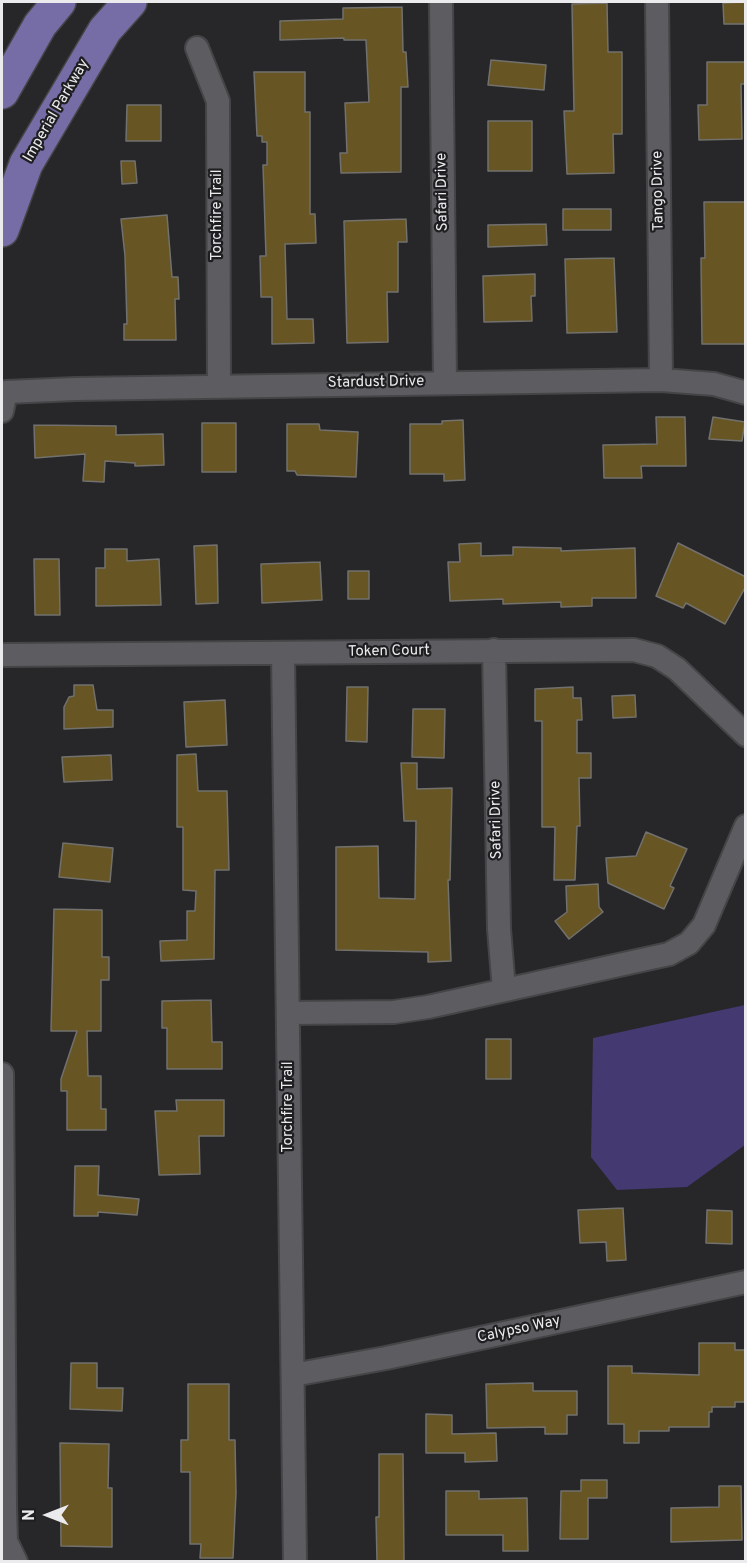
<!DOCTYPE html>
<style>
body{margin:0}
#map{position:relative;width:747px;height:1563px;overflow:hidden;background:#27272a;font-family:Overpass,sans-serif}
canvas{display:block}
.frame{position:absolute;inset:0;border:3px solid #ebebed;pointer-events:none}
.north{position:absolute;left:18px;top:1485px;width:60px;height:60px;-webkit-text-stroke:4px #1e1d20;paint-order:stroke;rotate:270deg;font-size:16px;font-weight:700;line-height:24px;text-align:center;color:#ebebed}
.north::after{content:'';display:block;margin:auto;width:21px;height:27px;background:#ebebed;clip-path:polygon(50% 0,100% 100%,50% 72%,0 100%)}
</style>
<div id="map">
<canvas width="747" height="1563"></canvas>
<div class="frame"></div>
<div class="north">N</div>
</div>
<script>
const context = document.querySelector('canvas').getContext('2d');
context.lineJoin = 'round';
function paint(path, color) {
  context.fillStyle = color;
  context.fill(path, 'evenodd');
}
function poly(rows) {
  const path = new Path2D();
  for (const r of rows) {
    path.moveTo(r[0], r[1]);
    for (let i = 2; i < r.length; i += 2) path.lineTo(r[i], r[i + 1]);
  }
  return path;
}
function strokePath(path, color, width, dash) {
  context.strokeStyle = color;
  context.lineWidth = width;
  context.lineCap = dash ? 'butt' : 'round';
  context.setLineDash(dash || []);
  context.stroke(path);
}
function write(font, color, halo, rows, align = 'center') {
  context.font = font + ' Overpass,sans-serif';
  context.lineWidth = 4.5;
  context.setLineDash([]);
  context.textBaseline = 'middle';
  context.strokeStyle = halo;
  context.fillStyle = color;
  for (const [text, x, y, turn = 0] of rows) {
    context.save();
    context.translate(x, y);
    context.rotate((+turn || 0) * Math.PI / 180);
    context.textAlign = isNaN(turn) ? turn : align;
    if (halo) context.strokeText(text, 0, 0);
    context.fillText(text, 0, 0);
    context.restore();
  }
}
paint(poly([
 [745,1005,745,1145,687,1187,617,1190,591,1157,593,1038]
]), '#443971');
const building = poly([
 [746,2,746,24,724,24,723,3,746,2],
 [607,3,608,52,622,52,622,134,613,134,614,173,567,174,564,111,574,111,572,4,607,3],
 [402,7,403,52,406,52,408,87,401,87,401,172,341,173,340,153,347,153,345,103,369,102,366,40,344,40,344,38,280,40,280,21,343,19,343,8,402,7],
 [491,60,546,65,544,90,488,85,491,60],
 [707,62,746,62,746,84,741,84,742,139,699,140,698,105,707,105,707,62],
 [254,72,305,72,305,112,310,112,310,214,315,214,316,243,285,244,287,319,313,319,314,343,272,344,272,297,261,297,260,256,266,256,263,165,267,165,267,142,262,142,262,136,257,136,254,72],
 [127,105,161,105,161,141,126,141,127,105],
 [488,121,532,121,532,171,488,171,488,121],
 [121,161,135,161,137,183,122,184,121,161],
 [704,202,746,202,746,344,702,344,701,258,705,258,704,202],
 [563,209,611,209,611,230,563,230,563,209],
 [167,215,172,277,178,277,179,299,175,299,176,340,124,340,124,324,127,324,125,256,121,219,167,215],
 [406,219,407,242,398,242,398,292,387,292,388,342,347,343,344,221,406,219],
 [546,224,547,245,488,247,488,225,546,224],
 [614,258,617,332,567,333,565,259,614,258],
 [535,274,535,296,531,296,532,321,484,322,483,276,535,274],
 [656,417,685,417,686,466,641,466,642,478,604,478,603,445,657,444,656,417],
 [713,417,745,422,742,441,709,439,713,417],
 [463,420,465,480,444,481,444,474,410,474,410,424,442,424,442,421,463,420],
 [202,423,236,423,236,472,202,472,202,423],
 [287,424,319,424,320,430,358,432,356,477,297,475,295,471,287,471,287,424],
 [34,425,116,426,116,435,163,434,164,465,135,466,135,463,105,461,104,482,83,481,85,454,35,458,34,425],
 [481,543,481,556,513,555,513,547,561,548,561,551,635,548,636,598,592,598,592,606,561,607,561,602,503,604,503,599,450,601,448,562,460,562,459,544,481,543],
 [678,543,746,577,746,586,725,624,686,603,683,608,656,596,678,543],
 [217,545,218,603,196,604,194,546,217,545],
 [105,549,127,549,127,561,159,559,161,605,96,606,96,568,105,568,105,549],
 [34,559,59,559,60,615,35,615,34,559],
 [320,562,322,600,262,603,261,564,320,562],
 [348,571,369,571,369,599,348,599,348,571],
 [74,685,93,685,97,710,113,710,113,727,64,729,64,707,69,697,74,696,74,685],
 [347,687,368,687,367,742,346,741,347,687],
 [573,687,573,698,581,698,582,720,577,720,577,753,591,753,591,778,579,778,580,826,577,826,575,880,554,880,555,827,542,827,542,721,535,721,535,689,573,687],
 [635,695,636,717,613,718,612,696,635,695],
 [225,700,227,745,186,747,184,702,225,700],
 [413,709,445,709,444,758,412,757,413,709],
 [196,754,198,791,227,791,229,870,215,870,214,959,161,961,160,941,187,940,187,911,195,911,196,891,183,890,183,827,177,827,177,755,196,754],
 [111,755,112,780,64,782,62,757,111,755],
 [401,763,417,763,417,789,452,788,450,880,448,880,451,961,428,962,428,952,336,950,336,847,378,846,379,898,415,899,416,821,404,821,401,763],
 [646,832,687,849,670,886,674,888,664,909,608,883,606,858,636,856,646,832],
 [63,843,113,848,110,882,59,877,63,843],
 [598,884,599,907,603,912,569,939,555,921,567,912,566,886,598,884],
 [54,909,102,910,102,957,109,957,109,980,101,980,101,1031,87,1031,88,1076,101,1076,101,1109,106,1109,106,1130,67,1130,67,1091,61,1091,61,1079,77,1031,51,1031,54,909],
 [211,1000,212,1042,222,1042,222,1069,167,1069,167,1028,162,1028,162,1001,211,1000],
 [486,1039,511,1039,511,1079,486,1079,486,1039],
 [176,1100,224,1100,224,1136,199,1136,200,1174,159,1175,155,1111,177,1111,176,1100],
 [75,1166,99,1166,98,1195,139,1199,137,1215,98,1212,98,1216,74,1216,75,1166],
 [623,1208,626,1260,607,1261,606,1242,580,1243,578,1210,623,1208],
 [707,1210,732,1211,732,1244,706,1243,707,1210],
 [699,1343,735,1343,735,1350,746,1350,746,1402,735,1402,735,1407,712,1407,712,1412,709,1412,709,1427,669,1427,669,1431,639,1431,639,1443,624,1443,624,1424,608,1424,608,1366,632,1366,632,1373,699,1375,699,1343],
 [71,1363,97,1363,97,1388,123,1388,122,1411,70,1409,71,1363],
 [533,1383,533,1391,577,1391,577,1415,567,1415,567,1434,545,1434,545,1427,487,1428,486,1384,533,1383],
 [188,1384,229,1384,229,1440,235,1440,236,1493,233,1558,200,1558,201,1544,190,1544,190,1472,181,1472,181,1440,188,1440,188,1384],
 [426,1414,452,1415,452,1434,496,1433,497,1461,465,1462,465,1453,426,1453,426,1414],
 [60,1443,109,1444,108,1488,112,1488,112,1547,61,1546,60,1443],
 [379,1454,403,1454,404,1561,377,1561,376,1517,379,1517,379,1454],
 [581,1480,607,1480,607,1498,588,1498,588,1539,560,1539,561,1491,581,1491,581,1480],
 [719,1486,741,1486,742,1540,671,1542,671,1508,719,1507,719,1486],
 [446,1491,479,1491,479,1499,527,1498,528,1551,503,1551,503,1535,446,1535,446,1491]
]);
paint(building, '#675524');
strokePath(building, '#72716d', 1.5);
const street = poly([
 [441,2,445,382],
 [657,2,661,380],
 [197,48,218,101,219,386],
 [2,411,6,392,76,389,661,380,714,384,746,393],
 [494,650,499,929,504,990],
 [283,653,295,1562],
 [2,655,634,650,657,656,677,669,746,735],
 [288,1013,394,1012,428,1007,669,954,689,943,704,925,746,826],
 [2,1074,5,1507,6,1541,16,1562],
 [293,1375,386,1358,746,1282]
]);
const primary = poly([
 [2,92,40,25,59,2],
 [2,230,26,164,105,30,130,2]
]);
strokePath(street, '#454547', 26);
strokePath(primary, '#454547', 36);
strokePath(street, '#5d5c60', 22);
strokePath(primary, '#776da6', 33);
write('15px', '#ebebed', '#1e1d20', [
 ["Imperial Parkway",57,111,-60],
 ["Tango Drive",659,191,-91],
 ["Safari Drive",443,192,-91],
 ["Torchfire Trail",218,215,-90],
 ["Stardust Drive",376,383,-1],
 ["Token Court",389,652,-1],
 ["Safari Drive",497,820,-91],
 ["Torchfire Trail",289,1107,-90],
 ["Calypso Way",519,1330,-12]
]);
</script>
